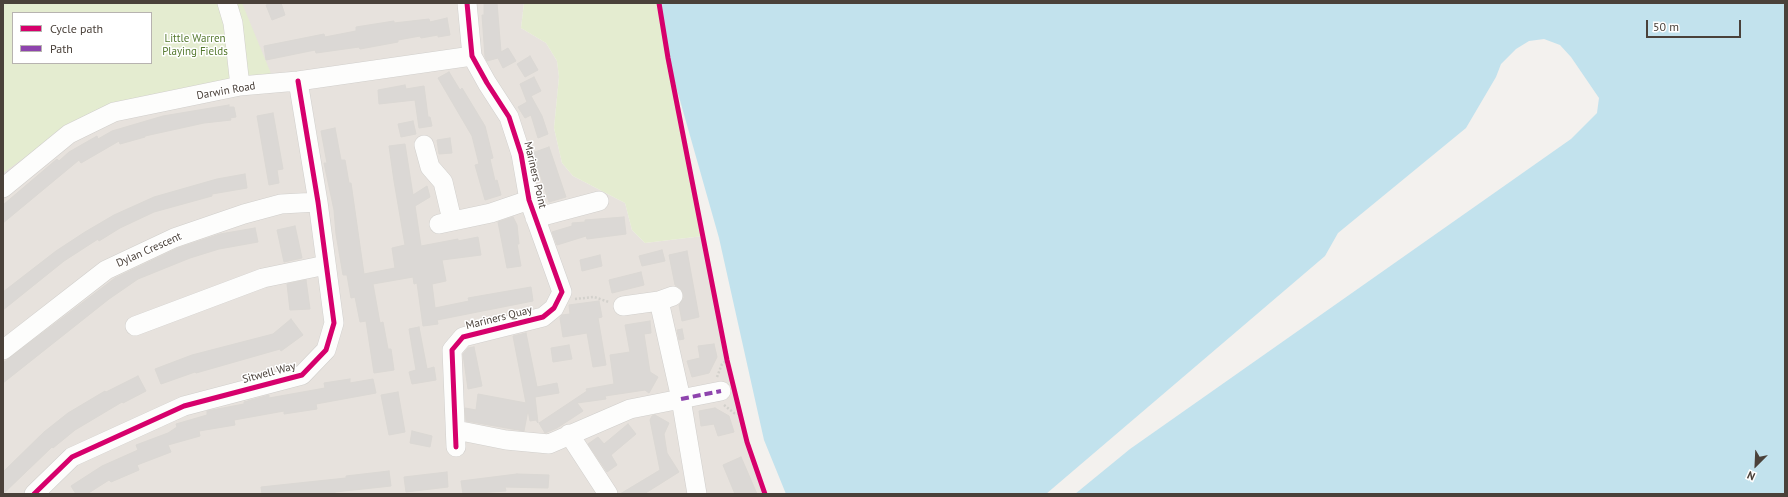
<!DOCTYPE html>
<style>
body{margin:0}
#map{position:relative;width:1788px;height:497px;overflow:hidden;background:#f3f1ee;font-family:"PT Sans",sans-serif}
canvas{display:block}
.frame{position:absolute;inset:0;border:4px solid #4a413a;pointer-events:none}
.legend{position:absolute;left:12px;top:12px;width:140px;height:52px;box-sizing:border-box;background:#fff;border:1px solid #b7b3b0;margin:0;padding:5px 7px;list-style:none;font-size:12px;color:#4a413a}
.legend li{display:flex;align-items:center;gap:8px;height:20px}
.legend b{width:20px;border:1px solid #b7b3b0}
.north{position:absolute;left:1736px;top:445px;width:40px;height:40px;-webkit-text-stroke:3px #fff;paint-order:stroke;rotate:204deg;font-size:11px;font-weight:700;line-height:16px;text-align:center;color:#4a413a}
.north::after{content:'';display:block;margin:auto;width:14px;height:18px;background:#4a413a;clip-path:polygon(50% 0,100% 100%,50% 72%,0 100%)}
.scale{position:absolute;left:1646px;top:20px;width:95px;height:18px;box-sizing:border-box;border:2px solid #4a413a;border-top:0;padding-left:5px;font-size:12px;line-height:14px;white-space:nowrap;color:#4a413a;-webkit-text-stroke:3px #fff;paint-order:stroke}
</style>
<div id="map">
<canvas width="1788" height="497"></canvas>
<div class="frame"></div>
<ul class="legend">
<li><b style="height:5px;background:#d6006c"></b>Cycle path</li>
<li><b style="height:5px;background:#8e44ad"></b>Path</li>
</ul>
<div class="north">N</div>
<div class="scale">50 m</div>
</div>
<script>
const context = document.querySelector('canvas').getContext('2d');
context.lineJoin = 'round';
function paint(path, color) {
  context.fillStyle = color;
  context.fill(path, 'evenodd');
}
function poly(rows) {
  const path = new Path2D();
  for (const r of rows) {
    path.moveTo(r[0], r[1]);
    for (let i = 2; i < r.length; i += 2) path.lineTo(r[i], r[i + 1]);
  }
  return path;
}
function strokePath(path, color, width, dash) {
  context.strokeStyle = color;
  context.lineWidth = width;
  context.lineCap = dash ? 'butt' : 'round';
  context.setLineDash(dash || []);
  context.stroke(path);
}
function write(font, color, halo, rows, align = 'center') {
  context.font = font + ' "PT Sans",sans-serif';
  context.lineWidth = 3;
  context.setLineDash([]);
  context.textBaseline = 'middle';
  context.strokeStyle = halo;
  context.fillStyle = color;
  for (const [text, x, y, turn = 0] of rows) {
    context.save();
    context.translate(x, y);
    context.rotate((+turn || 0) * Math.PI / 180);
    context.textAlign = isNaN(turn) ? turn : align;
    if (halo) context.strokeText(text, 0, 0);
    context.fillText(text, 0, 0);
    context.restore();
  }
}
paint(poly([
 [3,3,524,3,521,28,546,43,557,61,559,77,554,128,562,163,573,176,625,203,632,230,645,243,703,236,727,360,740,414,765,494,3,494],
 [13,13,151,13,151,63,13,63]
]), '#e7e2dd');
paint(poly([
 [3,3,242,3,272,76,116,107,78,119,3,173],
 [13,13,151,13,151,63,13,63],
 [524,3,659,3,668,58,703,236,645,243,632,230,625,203,573,176,562,163,554,128,559,77,557,61,546,43,521,28]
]), '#e4ecd0');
paint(poly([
 [659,3,1785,3,1785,494,786,494,764,440,719,238,668,58]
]), '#c2e2ed');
paint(poly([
 [1544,39,1560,45,1571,57,1599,98,1597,113,1571,139,1130,449,1075,494,1046,494,1325,256,1338,233,1466,128,1496,77,1501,64,1516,49,1529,41]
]), '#f3f1ee');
const building = poly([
 [272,3,281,3,285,15,272,20,266,5,272,3],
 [484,3,497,3,501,52,508,48,516,61,503,68,498,58,487,61,485,57,482,15,484,15,484,3],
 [447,18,450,35,438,37,438,35,421,38,420,36,398,40,398,42,360,49,359,47,316,53,315,50,266,60,264,46,324,34,325,37,356,31,356,27,394,21,394,23,429,19,430,22,447,18],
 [530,56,538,70,525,77,517,64,530,56],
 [449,72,460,90,462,88,485,126,493,158,490,159,495,181,497,180,501,195,485,200,475,165,479,164,472,136,438,78,449,72],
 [534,77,541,91,531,96,542,116,548,134,538,138,531,115,525,118,518,107,527,102,520,84,534,77],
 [405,85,406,89,424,86,428,117,430,117,432,126,419,128,415,100,379,104,378,90,405,85],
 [229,105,229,107,234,107,236,117,230,118,231,120,204,123,145,136,145,137,120,144,119,141,81,163,79,160,3,223,3,205,57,159,59,161,69,152,97,136,98,139,112,131,163,116,229,105],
 [273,113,283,169,277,170,279,183,269,185,257,116,273,113],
 [413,121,416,134,401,137,398,124,413,121],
 [335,128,341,160,345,160,349,183,351,183,364,274,395,268,392,248,405,245,394,181,389,146,405,144,413,195,427,186,430,197,415,206,421,246,458,239,458,241,478,237,481,255,442,260,446,281,432,284,435,308,469,301,468,298,531,287,533,301,437,320,438,324,423,326,417,283,414,284,413,277,373,284,380,323,383,322,388,349,391,349,394,370,374,373,366,321,360,322,355,297,351,298,347,275,343,275,336,234,334,210,324,163,327,163,321,131,335,128],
 [450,138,452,153,439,154,437,140,450,138],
 [549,147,566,197,549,202,538,168,535,169,532,153,549,147],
 [245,174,247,188,212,194,212,196,154,212,120,228,99,241,98,239,64,261,3,310,3,292,56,251,85,232,114,215,154,197,217,179,245,174],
 [513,217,517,225,519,244,517,244,521,266,507,268,498,222,513,217],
 [624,217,626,234,587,239,586,236,557,245,552,232,572,226,572,223,585,222,585,220,624,217],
 [295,226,302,258,284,262,277,230,295,226],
 [255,228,258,242,219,249,190,258,138,279,109,299,3,383,3,363,115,278,178,248,220,234,255,228],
 [662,250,665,261,642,266,639,256,662,250],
 [687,251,699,317,682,321,679,305,684,298,683,293,680,288,675,285,669,255,687,251],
 [600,255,602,266,582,271,580,260,600,255],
 [641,272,644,285,612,293,609,280,641,272],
 [306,280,310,309,290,310,287,284,306,280],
 [599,301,602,317,598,318,606,365,593,367,587,333,563,337,560,318,562,315,570,314,569,305,599,301],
 [291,319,303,335,281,351,280,349,196,373,195,372,161,384,155,369,192,355,273,334,291,319],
 [650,321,651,333,644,334,650,372,658,377,649,393,645,390,605,396,606,399,577,403,583,411,557,428,545,433,539,423,587,391,586,389,614,384,610,355,630,352,625,325,650,321],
 [419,327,427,369,434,367,436,380,412,384,409,372,416,370,409,329,419,327],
 [682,329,684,339,679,340,677,330,682,329],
 [526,333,537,387,557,383,559,393,535,397,538,423,536,420,530,421,528,410,524,431,466,421,465,408,476,410,478,394,526,403,513,336,526,333],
 [714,344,717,357,709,373,692,377,687,361,700,358,698,346,714,344],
 [569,345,572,359,553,362,551,348,569,345],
 [474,347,482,386,468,389,463,354,468,348,474,347],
 [138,376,146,391,123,403,122,402,75,430,53,448,52,447,3,494,3,472,44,432,68,413,105,391,106,392,138,376],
 [350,379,350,383,373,379,376,393,316,404,317,409,284,414,284,411,234,420,235,425,199,431,200,436,168,445,171,452,137,465,139,470,111,482,109,480,87,494,76,494,71,486,102,466,138,450,136,445,168,433,177,427,176,424,207,415,207,411,244,404,244,402,269,395,269,398,325,388,324,383,350,379],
 [398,392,405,432,389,435,381,395,398,392],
 [715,408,729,416,734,432,718,436,714,424,701,426,699,411,715,408],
 [655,415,669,423,664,434,667,453,679,472,644,494,620,494,660,470,650,420,652,416,655,415],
 [628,424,636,434,611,455,617,465,607,472,588,444,598,437,604,444,628,424],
 [412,431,432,436,430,447,410,443,412,431],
 [741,457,757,494,735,494,723,465,741,457],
 [389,471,391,486,335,492,335,494,262,494,261,487,346,478,346,476,389,471],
 [447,472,448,487,406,492,404,477,447,472],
 [517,474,549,475,548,488,505,487,506,491,463,494,461,481,517,474]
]);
paint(building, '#dbd8d5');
strokePath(building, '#dbd8d4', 1);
const minor = poly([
 [227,3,233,23,240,86],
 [424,145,430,167,443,182,452,220],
 [3,188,69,134,114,112,240,86,298,81,472,56],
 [535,218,599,201],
 [439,224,491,213,529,200],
 [659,301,681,399,697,494],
 [623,306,659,301,673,296],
 [135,326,263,278,326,265],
 [3,350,106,270,174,238,244,214,281,204,318,202],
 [456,430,506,440,549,444,630,409,721,391],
 [569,434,608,494],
 [456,447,452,350,463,337,543,317,554,308,562,292,529,200,521,154,509,117,487,83,472,56,467,3],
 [34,494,72,457,184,406,302,375,326,350,334,323,318,202,298,81]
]);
strokePath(minor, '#d1cfcc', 20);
strokePath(poly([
 [575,299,594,297,609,302],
 [717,377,722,364,727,360],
 [724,405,734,413,740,414]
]), '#d3d1cc', 2.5, [2, 2]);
strokePath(minor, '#fdfdfc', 19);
strokePath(poly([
 [681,399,721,391]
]), '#8e44ad', 4, [8, 4]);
strokePath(poly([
 [659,3,668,58,727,360,747,442,765,494],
 [456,447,452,350,463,337,543,317,554,308,562,292,529,200,521,154,509,117,487,83,472,56,467,3],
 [34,494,72,457,184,406,302,375,326,350,334,323,318,202,298,81]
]), '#d6006c', 5);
write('11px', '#55792f', '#fff', [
 ["Little Warren",195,39],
 ["Playing Fields",195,52]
]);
write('11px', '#4a413a', '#fff', [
 ["Darwin Road",226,91,-10],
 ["Mariners Point",535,175,77],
 ["Dylan Crescent",149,250,-24],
 ["Mariners Quay",499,318,-14],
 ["Sitwell Way",269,373,-15]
]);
</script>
